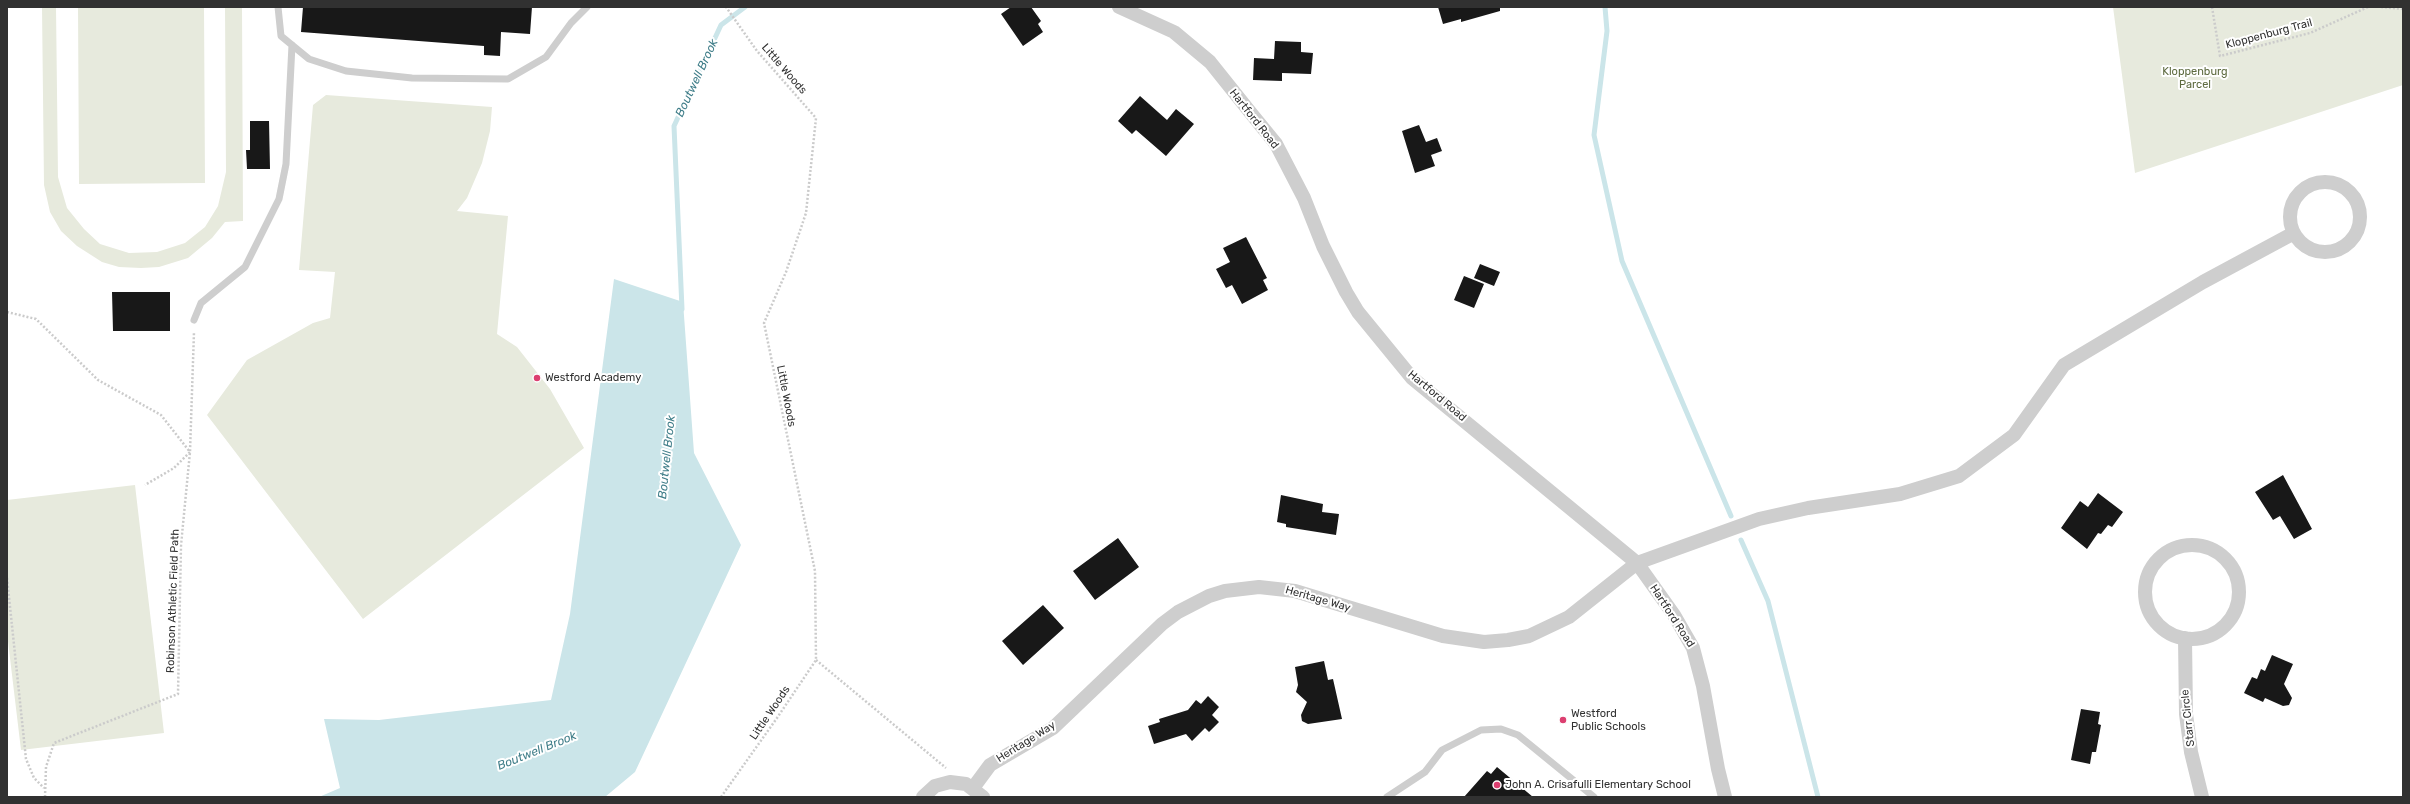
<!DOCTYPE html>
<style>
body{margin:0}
#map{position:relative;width:2410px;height:804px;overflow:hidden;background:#fff;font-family:Rubik,sans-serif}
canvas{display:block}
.frame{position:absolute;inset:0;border:8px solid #313131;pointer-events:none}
</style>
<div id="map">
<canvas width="2410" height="804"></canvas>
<div class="frame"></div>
</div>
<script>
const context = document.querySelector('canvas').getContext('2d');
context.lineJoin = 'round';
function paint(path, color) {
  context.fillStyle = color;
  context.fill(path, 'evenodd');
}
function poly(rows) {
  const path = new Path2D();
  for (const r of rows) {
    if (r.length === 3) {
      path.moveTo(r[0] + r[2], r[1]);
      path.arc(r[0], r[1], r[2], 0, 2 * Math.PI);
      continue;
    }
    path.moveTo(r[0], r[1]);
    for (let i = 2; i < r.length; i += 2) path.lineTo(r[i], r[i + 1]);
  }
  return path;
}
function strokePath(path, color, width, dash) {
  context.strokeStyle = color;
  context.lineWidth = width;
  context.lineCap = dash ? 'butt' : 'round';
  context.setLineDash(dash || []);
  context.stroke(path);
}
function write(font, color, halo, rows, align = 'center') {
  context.font = font + ' Rubik,sans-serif';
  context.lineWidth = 4;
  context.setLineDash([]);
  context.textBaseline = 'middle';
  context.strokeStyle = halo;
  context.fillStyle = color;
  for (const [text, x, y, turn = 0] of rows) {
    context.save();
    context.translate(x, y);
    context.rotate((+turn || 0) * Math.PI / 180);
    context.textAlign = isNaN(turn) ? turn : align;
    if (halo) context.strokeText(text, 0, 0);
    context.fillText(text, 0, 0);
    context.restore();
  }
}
paint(poly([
 [42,7,56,7,58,177,67,208,84,229,100,244,129,253,157,252,185,243,205,227,218,206,226,172,225,7,242,7,243,221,225,222,212,238,188,258,159,267,141,268,119,267,102,262,77,246,61,231,50,212,44,185],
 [78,7,204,7,205,183,79,184],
 [2113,7,2403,7,2403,85,2135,173],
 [326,95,492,107,490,131,482,163,467,198,457,211,508,216,497,334,517,347,550,389,584,448,363,619,207,415,247,360,313,323,330,318,335,272,299,270,313,105],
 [135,485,164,733,21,750,7,633,7,500]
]), '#e7eadd');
paint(poly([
 [614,279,683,302,694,453,741,545,635,772,605,797,319,797,340,788,324,719,379,720,551,700,570,614]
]), '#cbe5e9');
strokePath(poly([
 [1605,7,1607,31,1594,135,1622,261,1731,516],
 [682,309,674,126,721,25,745,7],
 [1741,540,1768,601,1818,797]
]), '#cbe5e9', 5);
paint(poly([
 [303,7,532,7,530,34,501,32,500,56,484,55,484,46,301,32],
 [1011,7,1031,7,1041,21,1038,24,1043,32,1023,46,1001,14],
 [1438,7,1500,7,1500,11,1461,22,1461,19,1443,24],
 [1275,41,1301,42,1301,52,1313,53,1311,74,1282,73,1282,81,1253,80,1254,58,1274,59],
 [1140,96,1167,120,1176,109,1194,124,1166,156,1136,130,1132,134,1118,121],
 [250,121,269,121,270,169,247,169,246,150,250,150],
 [1419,125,1426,142,1437,138,1442,151,1431,155,1435,166,1415,173,1402,131],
 [1246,237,1267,278,1263,280,1268,290,1242,304,1232,285,1226,288,1216,269,1230,262,1223,248],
 [1480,264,1500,272,1494,286,1474,278],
 [1464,276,1484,284,1474,308,1454,300],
 [112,292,170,292,170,331,113,331],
 [2283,475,2312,529,2294,539,2280,516,2273,520,2255,492],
 [2098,493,2123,512,2112,527,2108,525,2101,534,2098,533,2087,549,2061,528,2080,501,2088,507],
 [1281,495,1323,504,1322,512,1339,514,1336,535,1286,527,1286,524,1277,522],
 [1118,538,1139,567,1095,600,1073,571],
 [1043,605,1064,628,1023,665,1002,641],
 [2272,655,2293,664,2284,684,2292,698,2289,705,2283,706,2265,698,2263,702,2244,693,2252,677,2257,679,2261,669,2265,671],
 [1324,661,1328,680,1333,679,1342,719,1308,724,1302,721,1301,715,1307,702,1296,692,1298,685,1295,667],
 [1208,696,1219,707,1212,715,1219,722,1209,732,1205,728,1192,741,1186,734,1154,744,1148,726,1160,722,1159,719,1188,710,1196,700,1201,704],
 [2081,709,2100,712,2098,724,2101,725,2096,752,2092,752,2090,764,2071,760],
 [1497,767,1533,797,1464,797,1487,771,1491,774]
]), '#181818');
strokePath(poly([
 [2212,7,2220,56,2310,33,2368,7],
 [2381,7,2403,9],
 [7,312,36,319,98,380,161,415,190,452,174,468,145,485],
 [7,578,26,759,34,778,44,788],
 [816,660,946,768],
 [45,797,46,767,54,743,178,694,181,545,190,452,194,332],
 [721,797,777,718,816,660,815,571,764,323,786,272,806,213,816,118,757,51,726,7]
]), '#cbcbcb', 2.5, [2, 2]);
strokePath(poly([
 [278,7,281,36,309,59,346,71,412,78,508,79,546,57,571,23,587,7],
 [194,320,201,303,245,267,279,199,286,164,292,45],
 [1387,797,1425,772,1442,750,1481,730,1501,729,1518,735,1594,797]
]), '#cecece', 7);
strokePath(poly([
 [1119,7,1174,32,1210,62,1250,112,1276,144,1304,198,1323,246,1346,292,1358,312,1412,378,1637,563,1674,615,1693,648,1703,686,1718,769,1725,797],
 [2325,217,35],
 [2192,592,47],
 [2185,638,2186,714,2191,752,2202,797],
 [973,788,990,765,1053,728,1162,624,1178,612,1209,596,1225,591,1259,587,1295,591,1443,636,1484,642,1508,640,1529,636,1569,617,1637,563,1759,519,1808,508,1900,494,1959,476,2014,435,2064,365,2203,282,2294,233],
 [923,797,935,786,950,782,966,784,983,797]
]), '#cecece', 14);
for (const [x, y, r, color] of [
 [537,378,4,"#dc3f70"],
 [1563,720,4,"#dc3f70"],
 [1497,785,4,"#dc3f70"]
]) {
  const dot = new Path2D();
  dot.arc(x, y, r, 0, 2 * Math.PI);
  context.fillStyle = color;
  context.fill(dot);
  strokePath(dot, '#fff', 1.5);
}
write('11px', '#313131', '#fff', [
 ["Kloppenburg Trail",2269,34,-15],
 ["Little Woods",784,69,49],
 ["Hartford Road",1254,119,52],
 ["Little Woods",786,396,79],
 ["Hartford Road",1437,396,40],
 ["Heritage Way",1318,599,16],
 ["Robinson Athletic Field Path",173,601,-88],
 ["Hartford Road",1672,616,57],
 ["Little Woods",770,713,-56],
 ["Starr Circle",2188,718,-96],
 ["Heritage Way",1026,742,-32]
]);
write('11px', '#5e6b40', '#fff', [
 ["Kloppenburg",2195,72],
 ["Parcel",2195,85]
]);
write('11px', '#313131', '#fff', [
 ["Westford Academy",545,378],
 ["Westford",1571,714],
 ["Public Schools",1571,727],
 ["John A. Crisafulli Elementary School",1505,785]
], 'left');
write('italic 12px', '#407e89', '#fff', [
 ["Boutwell Brook",697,78,-65],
 ["Boutwell Brook",667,457,-84],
 ["Boutwell Brook",537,751,-22]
]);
</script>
